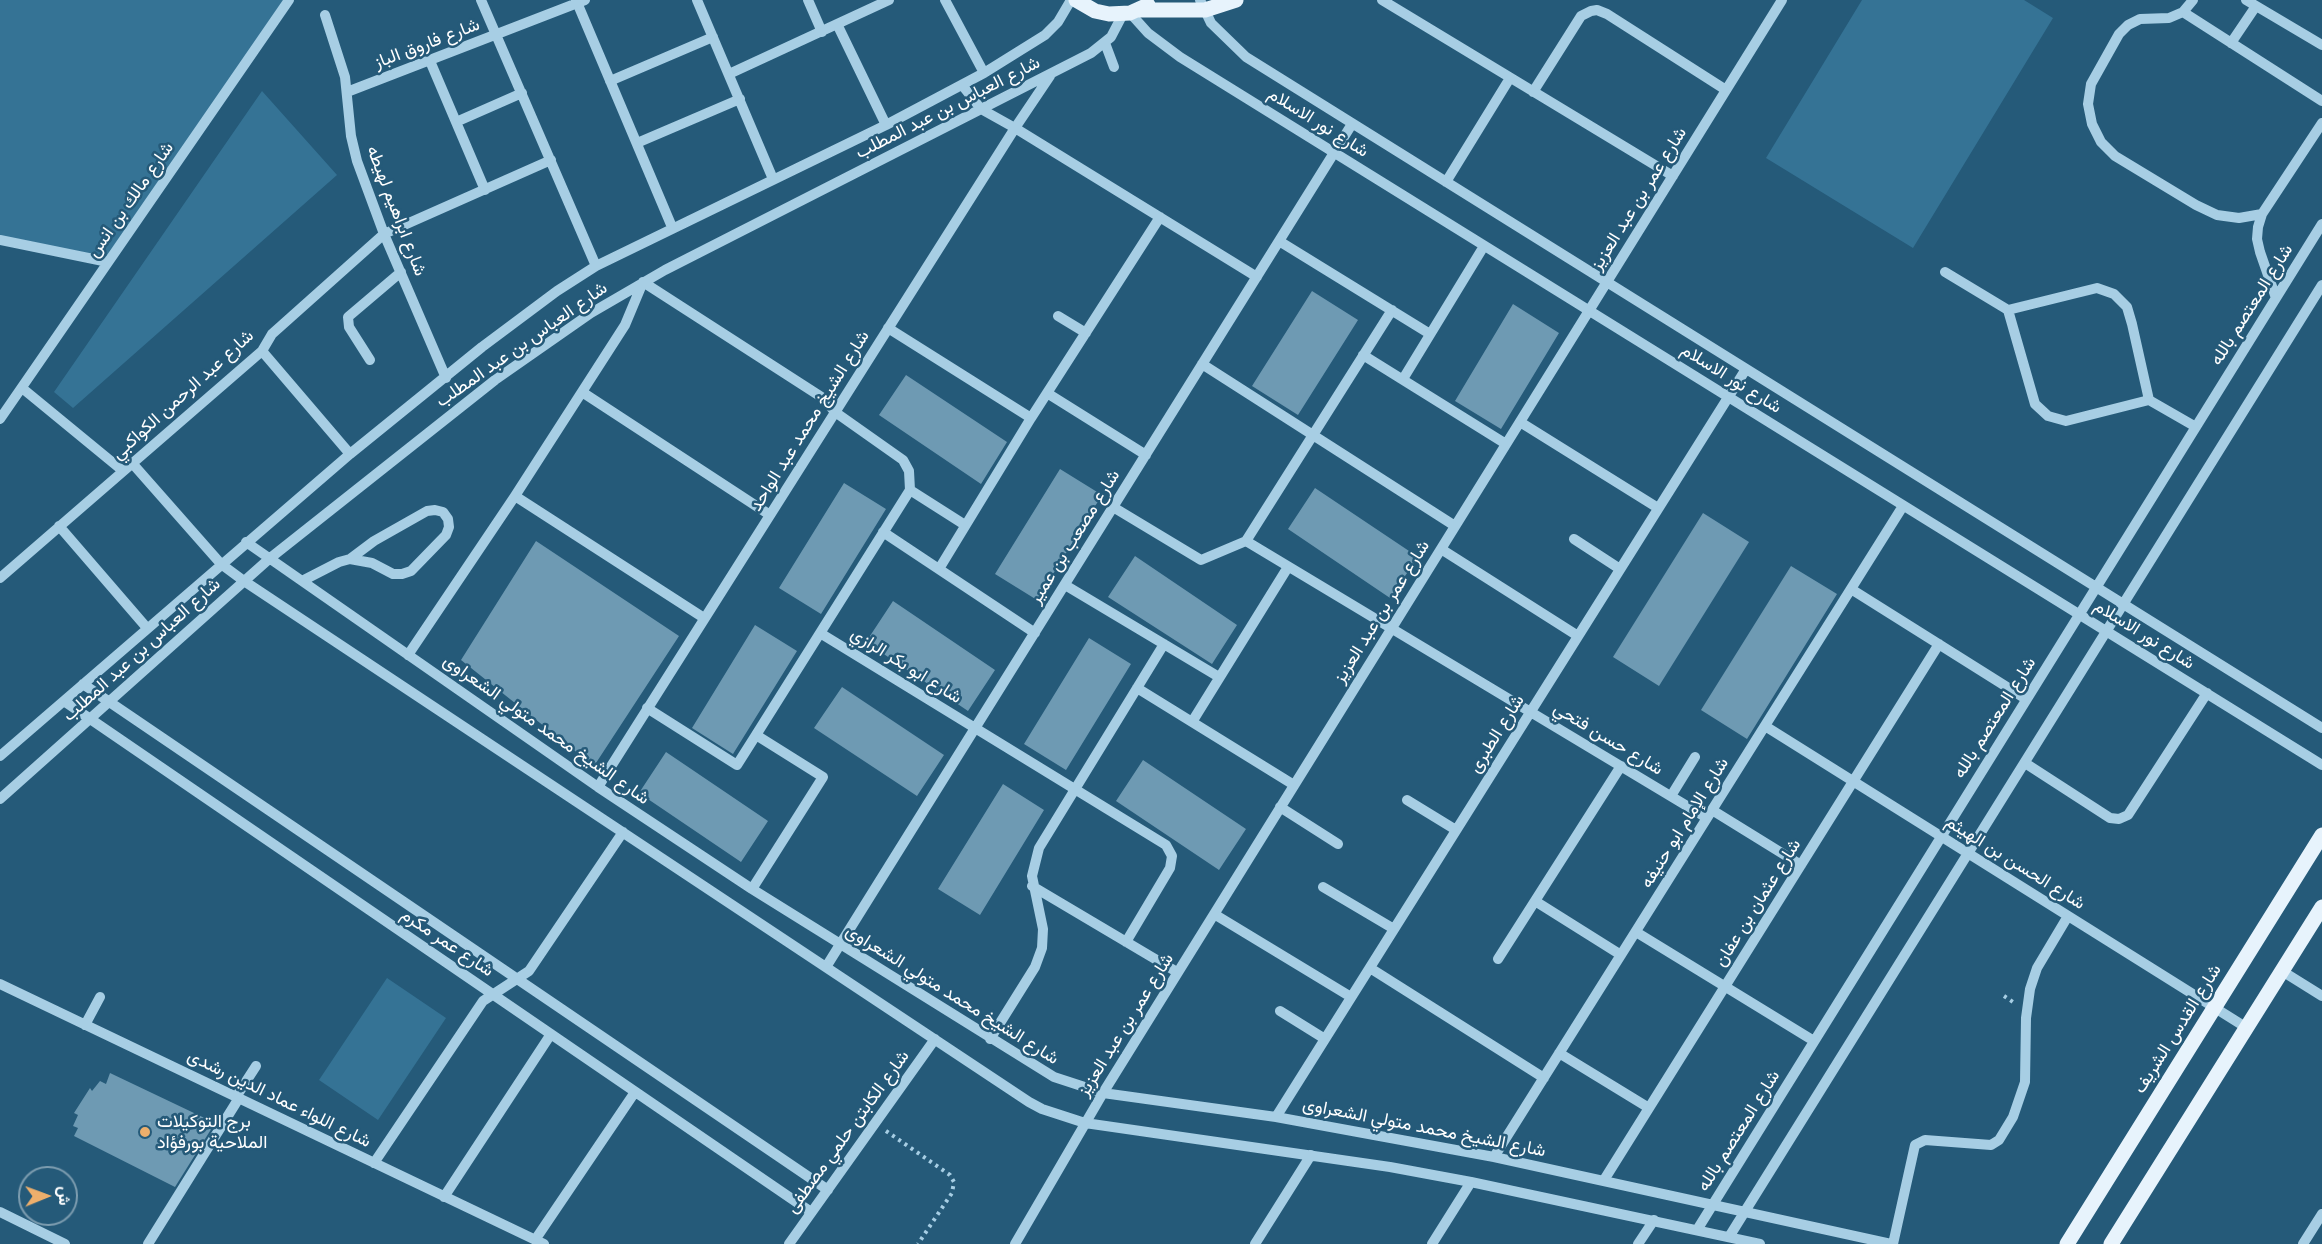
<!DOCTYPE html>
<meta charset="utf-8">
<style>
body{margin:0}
#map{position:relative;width:2322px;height:1244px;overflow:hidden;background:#255a79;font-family:"Space Grotesk",Vazirmatn,sans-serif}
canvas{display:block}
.north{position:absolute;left:18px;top:1166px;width:60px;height:60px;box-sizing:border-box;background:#255a79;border:2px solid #7c9caf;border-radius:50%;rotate:89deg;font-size:16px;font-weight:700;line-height:24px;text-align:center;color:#fff}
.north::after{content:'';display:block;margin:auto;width:21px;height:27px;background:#edaf6c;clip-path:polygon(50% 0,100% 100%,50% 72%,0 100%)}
</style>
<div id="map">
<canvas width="2322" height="1244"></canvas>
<div class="north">ش</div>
</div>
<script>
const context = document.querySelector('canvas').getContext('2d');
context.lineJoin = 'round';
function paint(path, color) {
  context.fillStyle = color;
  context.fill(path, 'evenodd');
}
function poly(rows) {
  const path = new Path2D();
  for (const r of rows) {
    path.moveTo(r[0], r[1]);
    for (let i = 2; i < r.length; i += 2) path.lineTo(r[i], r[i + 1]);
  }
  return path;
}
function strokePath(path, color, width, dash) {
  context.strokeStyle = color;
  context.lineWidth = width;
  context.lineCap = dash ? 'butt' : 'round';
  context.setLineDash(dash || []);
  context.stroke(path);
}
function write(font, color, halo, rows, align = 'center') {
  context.font = font + ' "Space Grotesk",Vazirmatn,sans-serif';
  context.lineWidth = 5;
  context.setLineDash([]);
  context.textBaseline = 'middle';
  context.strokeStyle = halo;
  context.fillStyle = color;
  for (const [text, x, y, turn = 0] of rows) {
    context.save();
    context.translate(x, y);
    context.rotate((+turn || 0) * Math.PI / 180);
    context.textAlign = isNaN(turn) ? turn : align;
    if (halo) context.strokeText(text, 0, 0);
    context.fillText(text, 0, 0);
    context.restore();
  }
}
paint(poly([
 [0,0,288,0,106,258,0,239],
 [1862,0,2024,0,2053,18,1913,248,1766,158],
 [262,91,337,175,73,408,54,392],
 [387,978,446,1018,378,1120,319,1080]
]), '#357395');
paint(poly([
 [1312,291,1358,320,1298,415,1252,386],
 [1513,304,1559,333,1501,429,1455,401],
 [906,375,1007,442,981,484,879,415],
 [1060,469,1102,495,1037,600,995,574],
 [844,483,886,509,821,614,779,588],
 [1315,488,1418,557,1390,598,1288,529],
 [1703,513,1749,542,1659,686,1613,657],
 [536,541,679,636,594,766,461,660],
 [1135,556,1237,625,1212,664,1108,597],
 [1791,566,1837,594,1747,739,1701,710],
 [893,601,995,670,968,711,866,642],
 [755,625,797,651,733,754,692,728],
 [1089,638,1131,664,1066,770,1024,744],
 [842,687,944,755,917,796,814,728],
 [666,752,768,821,741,862,639,793],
 [1143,760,1246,829,1219,870,1116,801],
 [1003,784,1044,810,980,915,938,889],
 [110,1073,215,1123,175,1187,74,1136,78,1128,73,1126,78,1115,74,1113,90,1088,92,1091,100,1081,106,1084]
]), '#6e9ab3');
strokePath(poly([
 [2004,996,2016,1004],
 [886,1131,950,1175,954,1182,952,1193,918,1244]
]), '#a7cee4', 4, [3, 4.5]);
strokePath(poly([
 [481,0,596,266],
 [576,0,672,227],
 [697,0,773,179],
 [808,0,822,32],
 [945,0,984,73],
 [1200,0,1211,23,1246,57,2322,728],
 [1382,0,1673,176],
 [2193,0,2183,12,2169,18,2140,19,2128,25,2119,34,2091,84,2088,104,2092,124,2101,142,2115,156,2196,205,2217,215,2239,218,2262,214],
 [2246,0,2322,45],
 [2183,12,2322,101],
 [1130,13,1148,33,1180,57,2322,765],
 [325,15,345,77,351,136,357,161,384,234,446,378],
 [837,24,886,125],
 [1105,43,1114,67],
 [2231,43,2256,6],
 [430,61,485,190],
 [729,74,889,0],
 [610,81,713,37],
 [962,85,981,109,1015,128,1257,277],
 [347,92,585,0],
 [1533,92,1581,16,1591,11,1597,10,1607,14,1726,90],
 [456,122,522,93],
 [637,143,740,99],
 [1446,182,1510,78],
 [0,240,108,262],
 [1279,241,1430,334],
 [1945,272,2008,310,2035,404,2048,416,2066,421,2149,400,2132,324,2127,307,2114,294,2097,288,2008,310],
 [2276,298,2260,252,2257,239,2258,227,2262,214,2322,123],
 [1058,316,1086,333],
 [888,328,1031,418],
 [262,351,350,454],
 [1363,355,1506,444],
 [370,360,349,327,348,317,401,272],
 [1202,364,1455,526],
 [1403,379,1484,246],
 [22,388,123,471],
 [582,392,770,515],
 [1047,393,1146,455],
 [2149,400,2196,427],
 [0,419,289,0],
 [1520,422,1658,508],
 [132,463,221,564,244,581,1029,1102,1042,1109,1085,1123,1390,1167,1471,1182,1760,1244],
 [515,496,704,618],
 [1113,507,1201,560,1246,541,1392,310],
 [59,526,147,628],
 [883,532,1035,633],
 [1574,539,1620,569],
 [1246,541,1707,818],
 [246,542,598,787,752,889,1054,1077,1103,1093,1276,1117,1494,1157,1891,1244],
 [1441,549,1578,636],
 [939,569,1031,418,1160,217],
 [0,578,262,351,272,334,384,234,551,160],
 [302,581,339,562,350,559,372,563,393,574,402,574,411,571,446,535,449,527,448,519,443,512,435,510,427,511,374,541,350,559],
 [1065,585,1219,677],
 [1851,589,2026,699],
 [820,633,1166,845,1172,856,1170,868,1126,942],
 [408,655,515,496,625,325,643,282,823,398,835,412,903,460,909,471,910,490,965,525],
 [83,684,828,1190],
 [1137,688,1294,785],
 [64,701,811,1212],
 [647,708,737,765,756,735],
 [1192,722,1288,567],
 [1765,726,2247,1028],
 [0,756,350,454,482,347,557,291,596,266,886,125,984,73,1045,35,1058,22,1071,0],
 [2025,763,2110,818,2119,819,2128,815,2207,693],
 [598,787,1015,128,1050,76],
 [1671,796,1695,757],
 [0,799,269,559,495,380,591,313,665,270,1091,53,1111,37,1123,14],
 [1407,800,1456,830],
 [1280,807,1338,844],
 [1712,810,1801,865],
 [1032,886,1177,972],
 [1323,887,1394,929],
 [752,889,823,777,756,735,910,490],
 [1535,901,1621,955],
 [1214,914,1351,997],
 [1636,932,1814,1041],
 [1498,959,1621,766],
 [826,967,1352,124],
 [1370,968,1544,1078],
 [2282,971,2322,996],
 [0,984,544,1244],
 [1280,1011,1325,1039],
 [85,1025,100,997],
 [990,1039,1035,967,1042,948,1043,929,1032,876,1039,848,1164,644],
 [1559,1053,1649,1108],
 [236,1097,256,1066],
 [1276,1117,1746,369],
 [1494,1157,1903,506],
 [374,1163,483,1001,529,971,623,832],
 [1604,1180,1939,644],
 [444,1197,551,1034],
 [0,1212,65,1244],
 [1697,1230,2322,224],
 [1729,1237,2322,285],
 [535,1240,635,1092],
 [148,1244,239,1098],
 [789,1244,935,1039],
 [1015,1244,1103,1093,1782,0],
 [1255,1244,1311,1155],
 [1432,1244,1471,1182],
 [1638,1244,1654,1220],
 [1893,1244,1915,1145,1925,1140,1991,1145,1999,1140,2013,1117,2025,1082,2026,1018,2030,989,2037,968,2068,916],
 [2303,1244,2322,1214]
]), '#a7cee4', 10);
strokePath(poly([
 [1076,0,1095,11,1109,14,1130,13,1148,5],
 [1140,10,1205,10,1236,0],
 [2067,1244,2322,835],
 [2111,1244,2322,907]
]), '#e7f3fc', 15);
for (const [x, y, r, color] of [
 [145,1132,6,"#edaf6c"]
]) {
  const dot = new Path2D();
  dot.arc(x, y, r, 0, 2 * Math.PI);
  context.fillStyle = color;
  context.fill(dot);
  strokePath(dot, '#255a79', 2);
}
write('18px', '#fff', '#255a79', [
 ["شارع فاروق الباز",427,44,-21],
 ["شارع العباس بن عبد المطلب",948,108,-27],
 ["شارع نور الاسلام",1318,123,32],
 ["شارع عمر بن عبد العزيز",1639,199,-58],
 ["شارع مالك بن انس",131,200,-55],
 ["شارع ابراهيم لهيطه",396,211,69],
 ["شارع المعتصم بالله",2252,305,-58],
 ["شارع العباس بن عبد المطلب",522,345,-35],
 ["شارع نور الاسلام",1731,379,32],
 ["شارع عبد الرحمن الكواكبي",183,395,-42],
 ["شارع الشيخ محمد عبد الواحد",810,421,-58],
 ["شارع مصعب بن عمير",1075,537,-58],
 ["شارع عمر بن عبد العزيز",1382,612,-58],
 ["شارع نور الاسلام",2144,635,32],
 ["شارع العباس بن عبد المطلب",142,650,-42],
 ["شارع ابو بكر الرازي",906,666,32],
 ["شارع المعتصم بالله",1995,718,-58],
 ["شارع الشيخ محمد متولي الشعراوى",546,730,35],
 ["شارع الطبرى",1497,734,-58],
 ["شارع حسن فتحي",1608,739,31],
 ["شارع الإمام ابو حنيفه",1685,823,-58],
 ["شارع الحسن بن الهيثم",2015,863,32],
 ["شارع عثمان بن عفان",1758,903,-58],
 ["شارع عمر مكرم",447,943,34],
 ["شارع الشيخ محمد متولي الشعراوى",952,995,32],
 ["شارع عمر بن عبد العزيز",1126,1025,-58],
 ["شارع القدس الشريف",2178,1029,-58],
 ["شارع اللواء عماد الدين رشدى",279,1099,26],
 ["شارع الشيخ محمد متولي الشعراوى",1424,1128,11],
 ["شارع المعتصم بالله",1739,1131,-58],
 ["شارع الكابتن حلمي مصطفى",848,1132,-54]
]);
write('18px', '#fff', '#255a79', [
 ["برج التوكيلات",157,1122],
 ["الملاحية بورفؤاد",157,1143]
], 'left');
</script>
